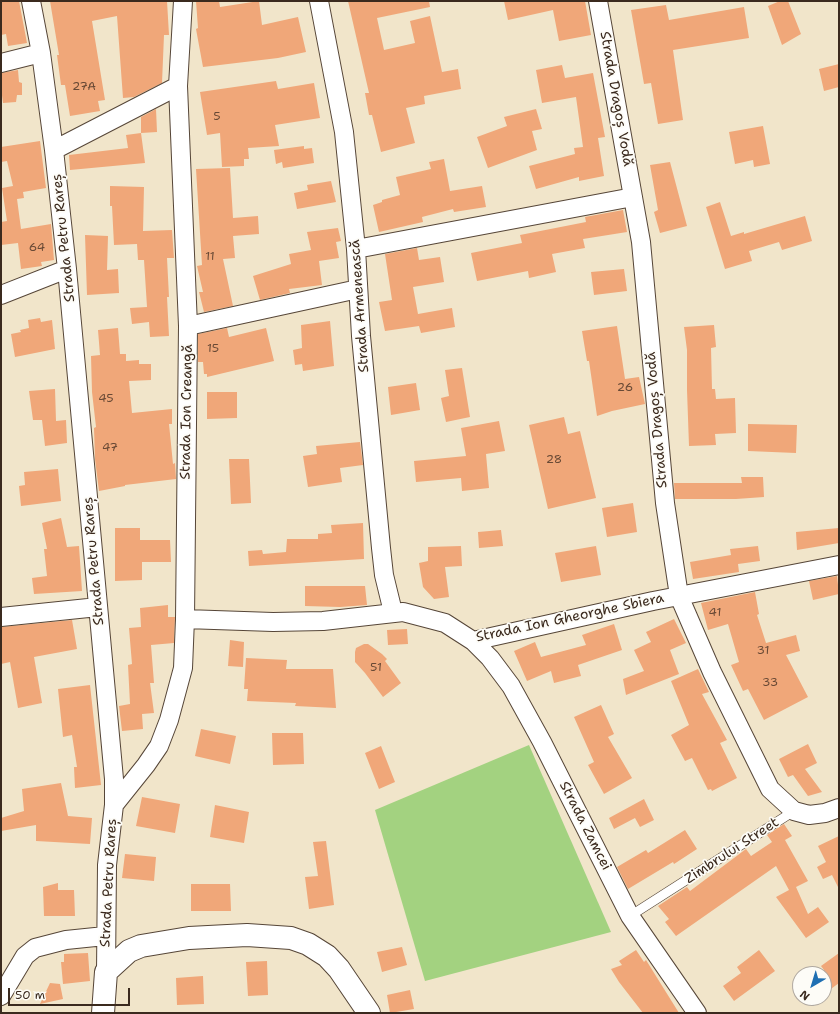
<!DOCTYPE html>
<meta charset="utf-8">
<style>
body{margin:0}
#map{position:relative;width:840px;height:1014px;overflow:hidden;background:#f1e5ca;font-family:"Shantell Sans",sans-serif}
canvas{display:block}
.frame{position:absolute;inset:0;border:2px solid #3b2a1e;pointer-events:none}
.north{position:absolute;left:792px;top:966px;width:40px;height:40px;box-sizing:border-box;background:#fdfcf7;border:1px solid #afa8a0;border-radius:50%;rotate:218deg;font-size:11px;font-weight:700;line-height:16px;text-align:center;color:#3b2a1e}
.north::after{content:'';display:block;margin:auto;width:14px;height:18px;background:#1f6fb2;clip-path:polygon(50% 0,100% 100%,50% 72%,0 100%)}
.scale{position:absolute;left:8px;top:988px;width:122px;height:18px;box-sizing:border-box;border:2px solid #3b2a1e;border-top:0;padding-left:5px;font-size:12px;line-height:14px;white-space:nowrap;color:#3b2a1e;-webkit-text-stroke:3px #fdfcf7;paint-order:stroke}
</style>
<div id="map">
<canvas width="840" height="1014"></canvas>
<div class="frame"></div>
<div class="north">N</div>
<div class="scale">50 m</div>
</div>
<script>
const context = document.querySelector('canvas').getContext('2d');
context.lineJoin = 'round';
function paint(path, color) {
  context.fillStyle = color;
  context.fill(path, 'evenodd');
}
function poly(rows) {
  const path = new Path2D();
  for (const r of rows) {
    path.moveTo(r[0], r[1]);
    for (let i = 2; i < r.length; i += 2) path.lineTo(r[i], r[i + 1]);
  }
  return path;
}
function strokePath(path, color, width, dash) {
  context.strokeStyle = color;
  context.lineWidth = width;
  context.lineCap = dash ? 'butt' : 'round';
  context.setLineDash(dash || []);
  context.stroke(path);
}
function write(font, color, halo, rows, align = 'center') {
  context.font = font + ' "Shantell Sans",sans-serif';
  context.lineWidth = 3.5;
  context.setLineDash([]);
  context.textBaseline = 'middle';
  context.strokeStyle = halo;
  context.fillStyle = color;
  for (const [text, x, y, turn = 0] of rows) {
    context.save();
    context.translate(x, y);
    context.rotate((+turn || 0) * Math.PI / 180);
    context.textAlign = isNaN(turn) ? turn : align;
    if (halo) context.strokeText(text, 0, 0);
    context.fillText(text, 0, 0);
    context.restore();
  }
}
paint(poly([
 [529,745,611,932,425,981,375,810]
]), '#a3d280');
paint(poly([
 [1,1,19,1,27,43,8,46,6,34,1,35],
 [50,1,167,1,169,35,164,35,162,83,134,97,123,98,117,16,92,21,105,100,98,101,100,111,70,116,65,85,61,85,57,55,59,55],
 [196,1,219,1,220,7,259,1,262,25,298,17,306,52,278,58,203,67,196,29,198,28],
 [348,1,429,1,430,7,377,18,384,50,415,43,410,21,430,16,442,72,458,69,461,89,424,96,425,104,406,108,415,143,381,152,372,115,369,115,365,93,369,93],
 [504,1,585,1,591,35,559,41,553,10,508,20],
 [780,1,788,1,801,34,782,45,768,6],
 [666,5,669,20,744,7,749,38,673,50,683,120,658,124,651,83,644,84,631,10],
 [839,64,839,87,824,91,819,69],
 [562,65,565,78,593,73,605,137,598,138,604,176,579,181,579,177,536,189,529,166,575,154,574,148,583,147,576,97,542,103,536,70],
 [18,70,19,82,22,83,22,95,17,95,16,102,3,103,1,88,1,73],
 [276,81,278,89,314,83,320,118,275,125,279,146,248,148,249,159,244,159,244,166,222,167,220,133,207,135,200,92],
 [156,109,157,132,141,133,141,117],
 [536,109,542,129,532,131,537,150,488,168,477,137,507,126,504,117],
 [763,126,770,164,754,167,753,160,735,164,729,132],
 [141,133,145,163,70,170,69,155,128,148,126,135],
 [40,141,46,188,23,192,24,198,17,199,21,229,51,224,54,260,41,262,42,266,21,269,18,243,1,245,1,222,7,221,2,188,13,186,7,161,1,162,1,147],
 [304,146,304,149,312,148,314,163,283,168,282,162,276,164,274,150],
 [444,159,450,191,482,186,486,207,454,212,453,209,422,217,423,222,379,232,373,205,382,202,382,200,400,195,396,177,431,169,429,162],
 [670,162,687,226,660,233,654,212,658,210,650,165],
 [230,168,233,218,258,216,259,234,233,236,235,258,223,259,233,306,204,312,199,292,203,292,197,266,202,265,196,169],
 [331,181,336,202,297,209,294,193,308,190,307,185],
 [110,186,144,187,143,231,172,230,174,258,167,258,169,297,167,297,169,336,150,337,149,322,132,324,130,308,147,307,144,260,138,260,137,244,114,245,112,206,110,206],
 [720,202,731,236,744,232,744,234,805,216,812,241,782,250,779,242,749,251,752,261,725,269,706,207],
 [623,210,627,232,583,239,585,248,552,254,556,272,529,278,528,271,477,281,471,253,522,243,520,235,586,222,585,217],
 [338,228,341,241,336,242,339,258,319,261,322,285,289,289,290,293,260,300,253,276,291,264,289,254,311,250,307,232],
 [85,235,108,236,107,270,118,269,119,293,87,295],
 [417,248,419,260,440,257,444,282,413,287,418,314,452,308,455,327,421,333,419,326,385,331,379,302,392,300,385,254],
 [624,269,627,291,594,295,591,272],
 [40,318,41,322,52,320,55,349,15,357,11,334,21,332,20,330,29,328,28,320],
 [330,321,334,366,303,371,302,364,295,365,293,350,302,348,301,325],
 [714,325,716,347,711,348,712,389,715,389,716,399,735,398,736,433,715,434,716,445,689,446,687,390,687,350,684,327],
 [617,326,625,379,639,377,645,404,612,411,597,416,589,361,587,361,582,331],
 [118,328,120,354,126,354,126,361,139,360,139,364,151,364,151,380,129,381,132,413,172,409,172,424,169,424,173,464,175,463,176,479,125,485,125,486,99,491,95,459,94,428,96,427,92,392,91,356,100,355,98,330],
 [227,328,229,337,266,328,274,361,207,377,207,374,204,374,203,362,198,362,198,334],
 [462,368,470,417,446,422,441,398,449,396,445,370],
 [416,383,420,410,391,415,388,387],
 [55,389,56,421,66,420,67,443,45,446,42,420,33,420,29,391],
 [207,392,237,392,237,418,207,419],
 [564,417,568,434,580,431,596,498,548,509,529,425],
 [499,421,505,451,486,454,489,488,462,491,461,478,416,482,414,461,466,456,461,428],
 [748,424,797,425,796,453,748,451],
 [360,442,363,465,340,468,342,482,308,487,303,456,317,454,316,446],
 [229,459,249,459,251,503,231,504],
 [58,469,61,501,21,506,19,486,25,485,24,472],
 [741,477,763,477,764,497,736,499,675,499,674,483,742,483],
 [633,503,637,532,607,537,602,508],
 [61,518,67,547,79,546,82,591,34,594,32,578,47,576,44,549,47,549,42,523],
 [363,523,364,559,249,566,248,551,262,550,263,554,286,552,287,539,318,539,318,534,332,533,331,525],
 [115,528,140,528,140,540,170,540,171,562,142,562,142,580,115,581],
 [839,528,839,543,797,550,796,532],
 [501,530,503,546,479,548,478,532],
 [461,546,462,566,445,567,449,597,434,599,423,587,419,563,428,561,428,547],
 [596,546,601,575,561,582,555,553],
 [758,546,760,561,738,564,739,572,693,579,690,562,731,555,730,549],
 [837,576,839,594,813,600,809,581],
 [305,586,365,586,367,605,340,607,305,606],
 [755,592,759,614,757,615,766,643,796,635,800,651,786,655,808,697,764,720,748,689,743,691,731,665,739,662,728,624,708,630,701,603],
 [168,605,168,617,175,617,174,643,151,645,154,683,150,683,154,713,142,714,143,729,122,731,119,706,130,704,128,665,132,664,129,628,141,627,140,608],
 [674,619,686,643,670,650,679,674,626,695,623,679,644,671,634,650,651,642,646,632],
 [72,620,77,649,34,657,42,703,18,708,10,662,1,664,1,627],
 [614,624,622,650,578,665,581,676,554,683,551,671,527,681,514,651,535,642,541,657,586,645,582,635],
 [407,629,408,644,388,645,387,630],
 [230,640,244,642,243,667,228,666],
 [364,644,368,644,382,654,387,659,385,661,401,683,383,697,365,673,355,662,355,652,356,648],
 [246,658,287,660,286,669,333,669,336,708,295,706,296,703,247,701,248,689,244,689],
 [698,669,709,692,702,694,727,740,720,743,737,778,712,791,711,789,708,790,692,758,685,761,671,735,689,725,671,681],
 [90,685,101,785,75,788,74,767,77,767,72,735,63,737,58,689],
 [601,705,614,734,608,737,632,778,604,794,588,765,594,762,574,717],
 [201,729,236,736,230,764,195,756],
 [272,733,303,733,304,764,273,765],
 [808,744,817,763,805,769,822,792,808,796,793,775,788,777,779,759],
 [381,746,395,782,379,789,365,753],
 [61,783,68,816,92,818,90,844,36,841,36,825,1,831,1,818,24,811,22,789],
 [142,797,180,804,175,833,136,826],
 [644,799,654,820,640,827,635,818,614,829,609,818],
 [215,805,249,812,244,843,210,837],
 [784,824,792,836,785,840,808,881,796,887,808,914,818,907,829,922,806,938,776,897,789,890,776,866,676,936,665,922,669,919,658,906,687,887,690,891,746,849,751,856,772,842,767,835],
 [685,830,697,849,674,864,673,862,628,889,617,867,646,850,648,853],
 [839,836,839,889,832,875,823,879,817,867,826,862,818,846],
 [326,841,334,905,309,909,305,877,318,876,313,842],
 [125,854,156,857,154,881,122,878],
 [58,883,58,890,74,890,75,916,44,916,43,887],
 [191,884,230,884,231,911,191,911],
 [402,947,407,965,382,972,377,952],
 [636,950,644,962,646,960,679,1013,643,1013,619,982,611,969,622,965,619,961],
 [759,950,775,971,734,1001,723,986,741,973,737,967],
 [88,953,90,981,63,984,61,962,64,962,64,954],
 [839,953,839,983,824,994,824,970,821,966],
 [267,961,268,995,248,996,246,962],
 [203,976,204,1004,177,1005,176,978],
 [50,983,60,984,63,999,40,1004],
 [410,990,414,1009,390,1013,387,995]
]), '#f0a779');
const service = poly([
 [630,916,794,811]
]);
const minor = poly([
 [31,1,41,53,54,150,67,269,114,779,114,805,107,865,106,972],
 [319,1,344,132,356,249,361,336,381,548,384,575,393,612],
 [598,1,641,242,665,503,679,596,712,672,770,789,794,811,809,815,825,813,839,808],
 [1,63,41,53],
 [54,150,178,86],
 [356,249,633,197],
 [1,295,67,269],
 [188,326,358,289],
 [1,617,98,607],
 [185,619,273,622,323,621,403,612,445,623,473,641,653,601,839,565],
 [473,641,490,658,511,686,542,742,630,916,697,1013],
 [114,805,146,765,159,746,169,720,183,668,185,619,188,326,178,86,183,1],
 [1,996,25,956,35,948,66,940,105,936]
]);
const tertiary = poly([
 [103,1013,106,972,129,951,141,946,189,938,247,935,291,938,308,944,327,956,339,969,369,1013]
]);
strokePath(service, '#564638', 10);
strokePath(minor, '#564638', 20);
strokePath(tertiary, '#564638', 24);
strokePath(service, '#fff', 9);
strokePath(minor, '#fff', 18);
strokePath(tertiary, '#fff', 22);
write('12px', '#684935', null, [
 ["27A",84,87],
 ["5",217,117],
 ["64",37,248],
 ["11",210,257],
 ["15",213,349],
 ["26",625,388],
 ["45",106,399],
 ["47",110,448],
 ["28",554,460],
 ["41",715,613],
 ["31",763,651],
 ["51",376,668],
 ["33",770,683]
]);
write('14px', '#3b2a1e', '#fdfcf7', [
 ["Strada Dragoș Vodă",616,99,80],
 ["Strada Petru Rareș",64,238,-96],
 ["Strada Armenească",360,306,-94],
 ["Strada Ion Creangă",187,412,-89],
 ["Strada Dragoș Vodă",657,420,-95],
 ["Strada Petru Rareș",94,561,-95],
 ["Strada Ion Gheorghe Sbiera",570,618,-12],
 ["Strada Zamcei",585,826,63],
 ["Zimbrului Street",732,851,-33],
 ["Strada Petru Rareș",109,883,-87]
]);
</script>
